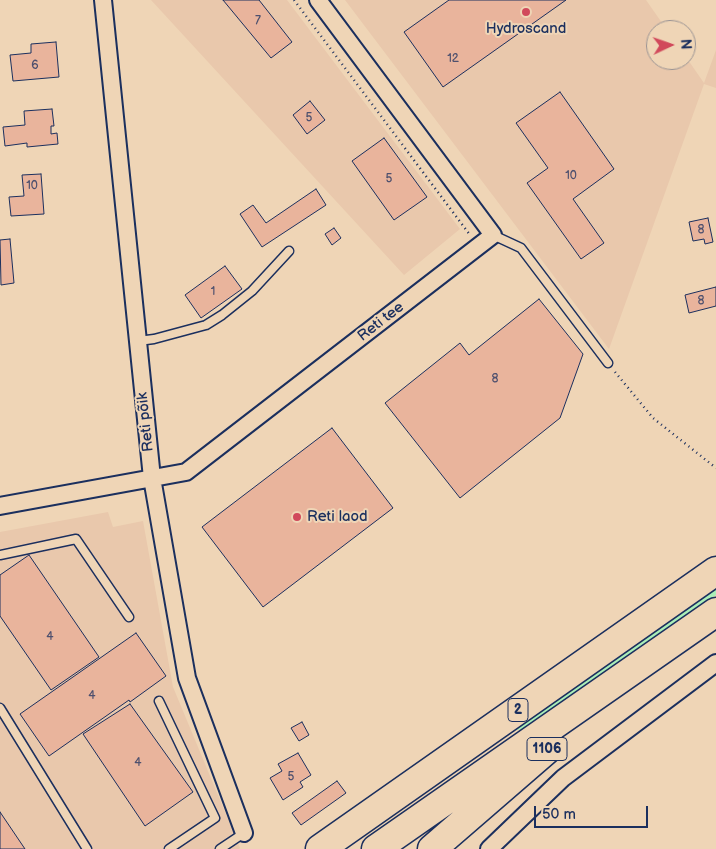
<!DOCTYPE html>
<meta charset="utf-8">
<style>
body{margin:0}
#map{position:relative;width:716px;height:849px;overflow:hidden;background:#efd5b6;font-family:"Balsamiq Sans",sans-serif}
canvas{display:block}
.north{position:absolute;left:646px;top:20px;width:50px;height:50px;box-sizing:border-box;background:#efd5b6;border:1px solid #9a9393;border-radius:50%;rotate:87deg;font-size:14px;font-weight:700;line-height:20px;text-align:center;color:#1b2f5e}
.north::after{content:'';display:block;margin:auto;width:18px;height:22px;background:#d1495b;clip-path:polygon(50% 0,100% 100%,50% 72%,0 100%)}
.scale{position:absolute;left:534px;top:806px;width:114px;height:22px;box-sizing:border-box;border:2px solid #1b2f5e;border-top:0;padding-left:6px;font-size:15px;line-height:18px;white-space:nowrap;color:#1b2f5e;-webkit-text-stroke:4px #efd5b6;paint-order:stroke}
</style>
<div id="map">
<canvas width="716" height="849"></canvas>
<div class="north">N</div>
<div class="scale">50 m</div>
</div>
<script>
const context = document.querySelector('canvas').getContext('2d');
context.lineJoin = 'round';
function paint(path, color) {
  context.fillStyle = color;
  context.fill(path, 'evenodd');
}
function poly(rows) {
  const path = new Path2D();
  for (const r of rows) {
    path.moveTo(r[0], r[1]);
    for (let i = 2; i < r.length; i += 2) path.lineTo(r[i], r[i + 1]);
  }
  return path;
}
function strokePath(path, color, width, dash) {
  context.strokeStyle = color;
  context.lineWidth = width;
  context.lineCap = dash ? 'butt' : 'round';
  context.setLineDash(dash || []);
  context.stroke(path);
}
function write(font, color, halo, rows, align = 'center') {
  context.font = font + ' "Balsamiq Sans",sans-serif';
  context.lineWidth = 4;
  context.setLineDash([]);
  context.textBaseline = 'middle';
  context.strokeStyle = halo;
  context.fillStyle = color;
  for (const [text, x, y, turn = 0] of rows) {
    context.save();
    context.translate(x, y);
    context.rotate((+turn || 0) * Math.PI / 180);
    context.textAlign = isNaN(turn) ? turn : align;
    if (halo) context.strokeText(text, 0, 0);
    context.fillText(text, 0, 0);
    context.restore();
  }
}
paint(poly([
 [151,0,287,0,460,229,404,275],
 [345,0,646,0,667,30,656,30,656,60,686,60,686,57,704,83,716,50,716,88,704,84,609,349],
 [108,512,113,527,143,521,173,687,240,848,239,849,0,849,0,532]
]), '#e9c8ac');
paint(poly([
 [716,587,716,595,524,729,511,731]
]), '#aaeeb8');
const building = poly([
 [223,0,259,0,292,42,271,58,223,0],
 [449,0,566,0,443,87,404,32,449,0],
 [56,42,59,77,13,81,10,55,31,53,31,44,56,42],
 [560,92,614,169,573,199,604,243,581,259,527,183,548,168,516,123,560,92],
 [310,101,325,120,307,134,293,115,310,101],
 [52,109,54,126,51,126,51,134,57,133,58,144,27,147,27,143,5,146,3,127,25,125,24,111,52,109],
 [384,138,427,197,394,220,352,161,384,138],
 [41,174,44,214,11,216,9,197,24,196,22,175,41,174],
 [316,189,326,205,262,247,240,214,253,205,266,223,316,189],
 [708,218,713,242,705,244,704,239,693,241,689,222,708,218],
 [334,228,341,238,332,245,325,234,334,228],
 [10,239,14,283,1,285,0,240,10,239],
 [225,266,242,289,201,318,185,295,225,266],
 [716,287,716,306,689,313,685,295,716,287],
 [539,299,583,354,560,418,460,498,385,403,460,343,469,355,539,299],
 [332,428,393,508,263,607,202,527,332,428],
 [29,555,99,657,51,690,0,616,0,575,29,555],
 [136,633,166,676,130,702,129,700,49,756,20,714,136,633],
 [130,704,193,792,145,826,83,734,130,704],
 [302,722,309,735,299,741,291,728,302,722],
 [298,753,311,775,300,782,303,787,283,800,270,778,282,771,278,764,298,753],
 [337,781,346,793,301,825,292,813,337,781],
 [0,812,25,849,0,849,0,812]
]);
paint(building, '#e9b49c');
strokePath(building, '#1b2f5e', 1);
const lane = poly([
 [493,235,521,248,608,363],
 [138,341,154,339,206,325,222,315,252,291,289,251],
 [0,555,76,539,129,617],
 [159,701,215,818,169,849],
 [0,708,87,849],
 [220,849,244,833]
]);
const street = poly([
 [103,0,152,478,187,678,244,833],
 [0,506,186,472,493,235,318,0],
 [489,849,563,778,716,663]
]);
const highway = poly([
 [320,849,716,571],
 [376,849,716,612],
 [432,849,551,746]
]);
strokePath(lane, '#1b2f5e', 11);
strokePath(street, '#1b2f5e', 20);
strokePath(highway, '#1b2f5e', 31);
strokePath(poly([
 [294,0,470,235],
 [615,372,653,418,716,468]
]), '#1b2f5e', 2.5, [1, 4]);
strokePath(lane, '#efd5b6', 8);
strokePath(street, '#efd5b6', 16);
strokePath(highway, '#efd5b6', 28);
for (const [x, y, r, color] of [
 [526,12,5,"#d1495b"],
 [297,517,5,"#d1495b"]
]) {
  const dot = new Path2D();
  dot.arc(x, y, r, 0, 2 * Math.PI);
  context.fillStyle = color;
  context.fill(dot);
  strokePath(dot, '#efd5b6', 2);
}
write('12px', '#4e506e', null, [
 ["7",258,21],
 ["12",453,59],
 ["6",35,66],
 ["5",309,118],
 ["10",571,176],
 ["5",389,179],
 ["10",32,186],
 ["8",701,230],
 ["1",213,292],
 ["8",701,301],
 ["8",495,379],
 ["4",50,637],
 ["4",92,696],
 ["4",138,763],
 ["5",291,777]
]);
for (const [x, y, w] of [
 [518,710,20],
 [547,749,40]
]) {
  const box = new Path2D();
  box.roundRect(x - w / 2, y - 11.5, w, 23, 4);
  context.fillStyle = '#efd5b6';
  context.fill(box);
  strokePath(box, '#1b2f5e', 1);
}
write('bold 14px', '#1b2f5e', null, [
 ["2",518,710],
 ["1106",547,749]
]);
write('15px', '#1b2f5e', '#efd5b6', [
 ["Hydroscand",526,29],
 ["Reti laod",307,517,"left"]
]);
write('15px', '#1b2f5e', '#efd5b6', [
 ["Reti tee",381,322,-38],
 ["Reti põik",146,422,-96]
]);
</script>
